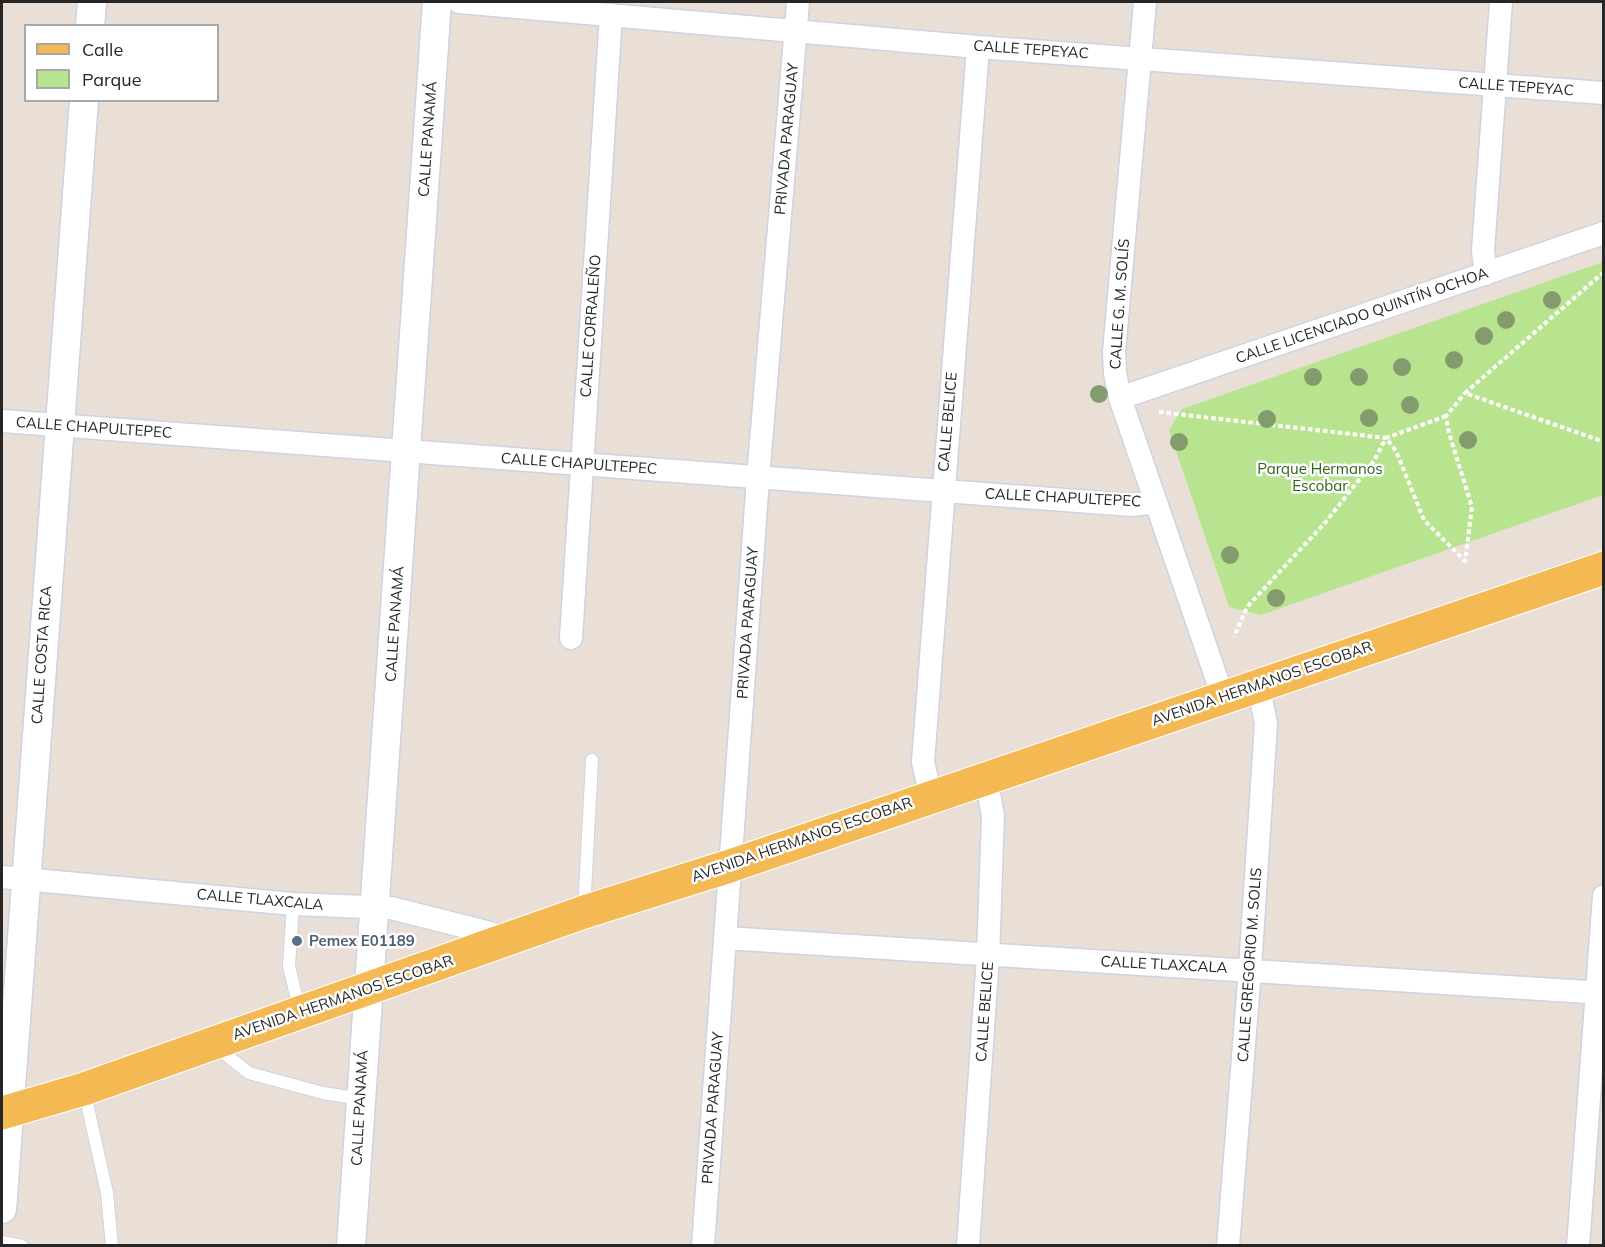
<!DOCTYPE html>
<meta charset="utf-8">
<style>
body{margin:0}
#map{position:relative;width:1605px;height:1247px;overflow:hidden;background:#eadfd7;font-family:Mulish,sans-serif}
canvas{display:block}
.frame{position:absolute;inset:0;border:3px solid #262626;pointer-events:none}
.legend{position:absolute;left:24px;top:24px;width:195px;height:78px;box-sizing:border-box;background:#fff;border:2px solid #a8a8a8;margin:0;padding:8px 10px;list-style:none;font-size:18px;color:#262626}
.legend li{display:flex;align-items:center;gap:12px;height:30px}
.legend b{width:30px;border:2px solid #a8a8a8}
</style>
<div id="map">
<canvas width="1605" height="1247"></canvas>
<div class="frame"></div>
<ul class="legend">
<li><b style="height:8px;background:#f4b952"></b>Calle</li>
<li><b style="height:16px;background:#b8e490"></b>Parque</li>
</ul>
</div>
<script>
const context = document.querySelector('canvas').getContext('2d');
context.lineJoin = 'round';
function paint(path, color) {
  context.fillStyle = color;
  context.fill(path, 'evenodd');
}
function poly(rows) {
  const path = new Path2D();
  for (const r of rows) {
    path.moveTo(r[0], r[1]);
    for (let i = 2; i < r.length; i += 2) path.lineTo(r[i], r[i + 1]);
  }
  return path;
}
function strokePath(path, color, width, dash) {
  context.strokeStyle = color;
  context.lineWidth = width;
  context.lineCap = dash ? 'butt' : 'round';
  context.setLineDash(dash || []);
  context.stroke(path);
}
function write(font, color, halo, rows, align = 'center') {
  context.font = font + ' Mulish,sans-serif';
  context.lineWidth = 5;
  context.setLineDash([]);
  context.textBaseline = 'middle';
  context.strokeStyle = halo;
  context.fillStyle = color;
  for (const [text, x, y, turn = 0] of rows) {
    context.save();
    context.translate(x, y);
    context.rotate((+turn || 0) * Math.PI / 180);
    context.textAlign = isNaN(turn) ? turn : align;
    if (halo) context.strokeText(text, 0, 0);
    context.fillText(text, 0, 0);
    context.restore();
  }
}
paint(poly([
 [1603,262,1603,495,1261,615,1229,607,1169,430,1182,409]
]), '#b8e490');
const service = poly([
 [293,904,289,966,300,1012],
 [584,911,592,760],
 [215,1046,249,1073,323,1093,361,1099],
 [84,1090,107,1193,112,1246],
 [2,1242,22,1246]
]);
const minor = poly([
 [459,2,978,47,1604,93],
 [1145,2,1114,352,1115,373,1120,398,1223,697],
 [1486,274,1483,251,1501,2],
 [1120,398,1604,233],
 [2,421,1132,505,1156,502],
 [571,638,611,15],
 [931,797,923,762,978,47],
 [2,877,293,904,391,908,510,938],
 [725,938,1604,993],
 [703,1246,758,478,798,2],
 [968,1246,988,956,993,816,986,778],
 [1228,1246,1250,969,1266,723,1258,686],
 [1578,1246,1604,896]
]);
const tertiary = poly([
 [90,26,92,2],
 [2,1209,84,100],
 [351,1246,437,2]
]);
const primary = poly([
 [2,1113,84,1089,584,912,730,866,1604,568]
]);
strokePath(service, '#ccd3e1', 14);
strokePath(minor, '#ccd3e1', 25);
strokePath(tertiary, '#ccd3e1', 31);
strokePath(primary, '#fff', 35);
strokePath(poly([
 [1604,272,1465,393,1604,442],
 [1159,412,1386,438,1374,461,1324,524,1247,607,1234,637],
 [1446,416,1386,438,1396,451,1424,520,1465,561,1472,507,1449,433,1446,416,1465,393]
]), '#fff', 4, [4.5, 3]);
strokePath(service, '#fff', 12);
strokePath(minor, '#fff', 22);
strokePath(tertiary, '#fff', 28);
strokePath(primary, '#f4b952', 33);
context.fillStyle = '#849b6d';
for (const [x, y] of [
 [1552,300],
 [1506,320],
 [1484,336],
 [1454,360],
 [1402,367],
 [1313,377],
 [1359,377],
 [1099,394],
 [1410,405],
 [1369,418],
 [1267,419],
 [1468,440],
 [1179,442],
 [1230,555],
 [1276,598]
]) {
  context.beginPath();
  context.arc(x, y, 9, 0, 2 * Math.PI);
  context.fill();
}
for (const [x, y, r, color] of [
 [297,941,6,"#5c6f8a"]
]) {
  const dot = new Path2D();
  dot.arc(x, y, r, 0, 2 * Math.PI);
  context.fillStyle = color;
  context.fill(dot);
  strokePath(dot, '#fff', 2);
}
write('15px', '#262626', '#fff', [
 ["CALLE TEPEYAC",1031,50,4],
 ["CALLE TEPEYAC",1516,87,4],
 ["CALLE PANAMÁ",428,139,-86],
 ["PRIVADA PARAGUAY",787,139,-85],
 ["CALLE G. M. SOLÍS",1120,304,-86],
 ["CALLE LICENCIADO QUINTÍN OCHOA",1362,316,-19],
 ["CALLE CORRALEÑO",591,326,-86],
 ["CALLE BELICE",948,422,-85],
 ["CALLE CHAPULTEPEC",94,428,4],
 ["CALLE CHAPULTEPEC",579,464,4],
 ["CALLE CHAPULTEPEC",1063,498,3],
 ["PRIVADA PARAGUAY",748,623,-86],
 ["CALLE PANAMÁ",395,624,-86],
 ["CALLE COSTA RICA",42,655,-86],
 ["AVENIDA HERMANOS ESCOBAR",1262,684,-19],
 ["AVENIDA HERMANOS ESCOBAR",802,840,-19],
 ["CALLE TLAXCALA",260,900,5],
 ["CALLE TLAXCALA",1164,965,3],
 ["CALLE GREGORIO M. SOLIS",1250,965,-86],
 ["AVENIDA HERMANOS ESCOBAR",343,998,-19],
 ["CALLE BELICE",985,1012,-86],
 ["CALLE PANAMÁ",360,1108,-87],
 ["PRIVADA PARAGUAY",713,1108,-86]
]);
write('15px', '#316416', '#fff', [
 ["Parque Hermanos",1320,469],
 ["Escobar",1320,486]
]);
write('bold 15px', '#4e5e75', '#fff', [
 ["Pemex E01189",309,941]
], 'left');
</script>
